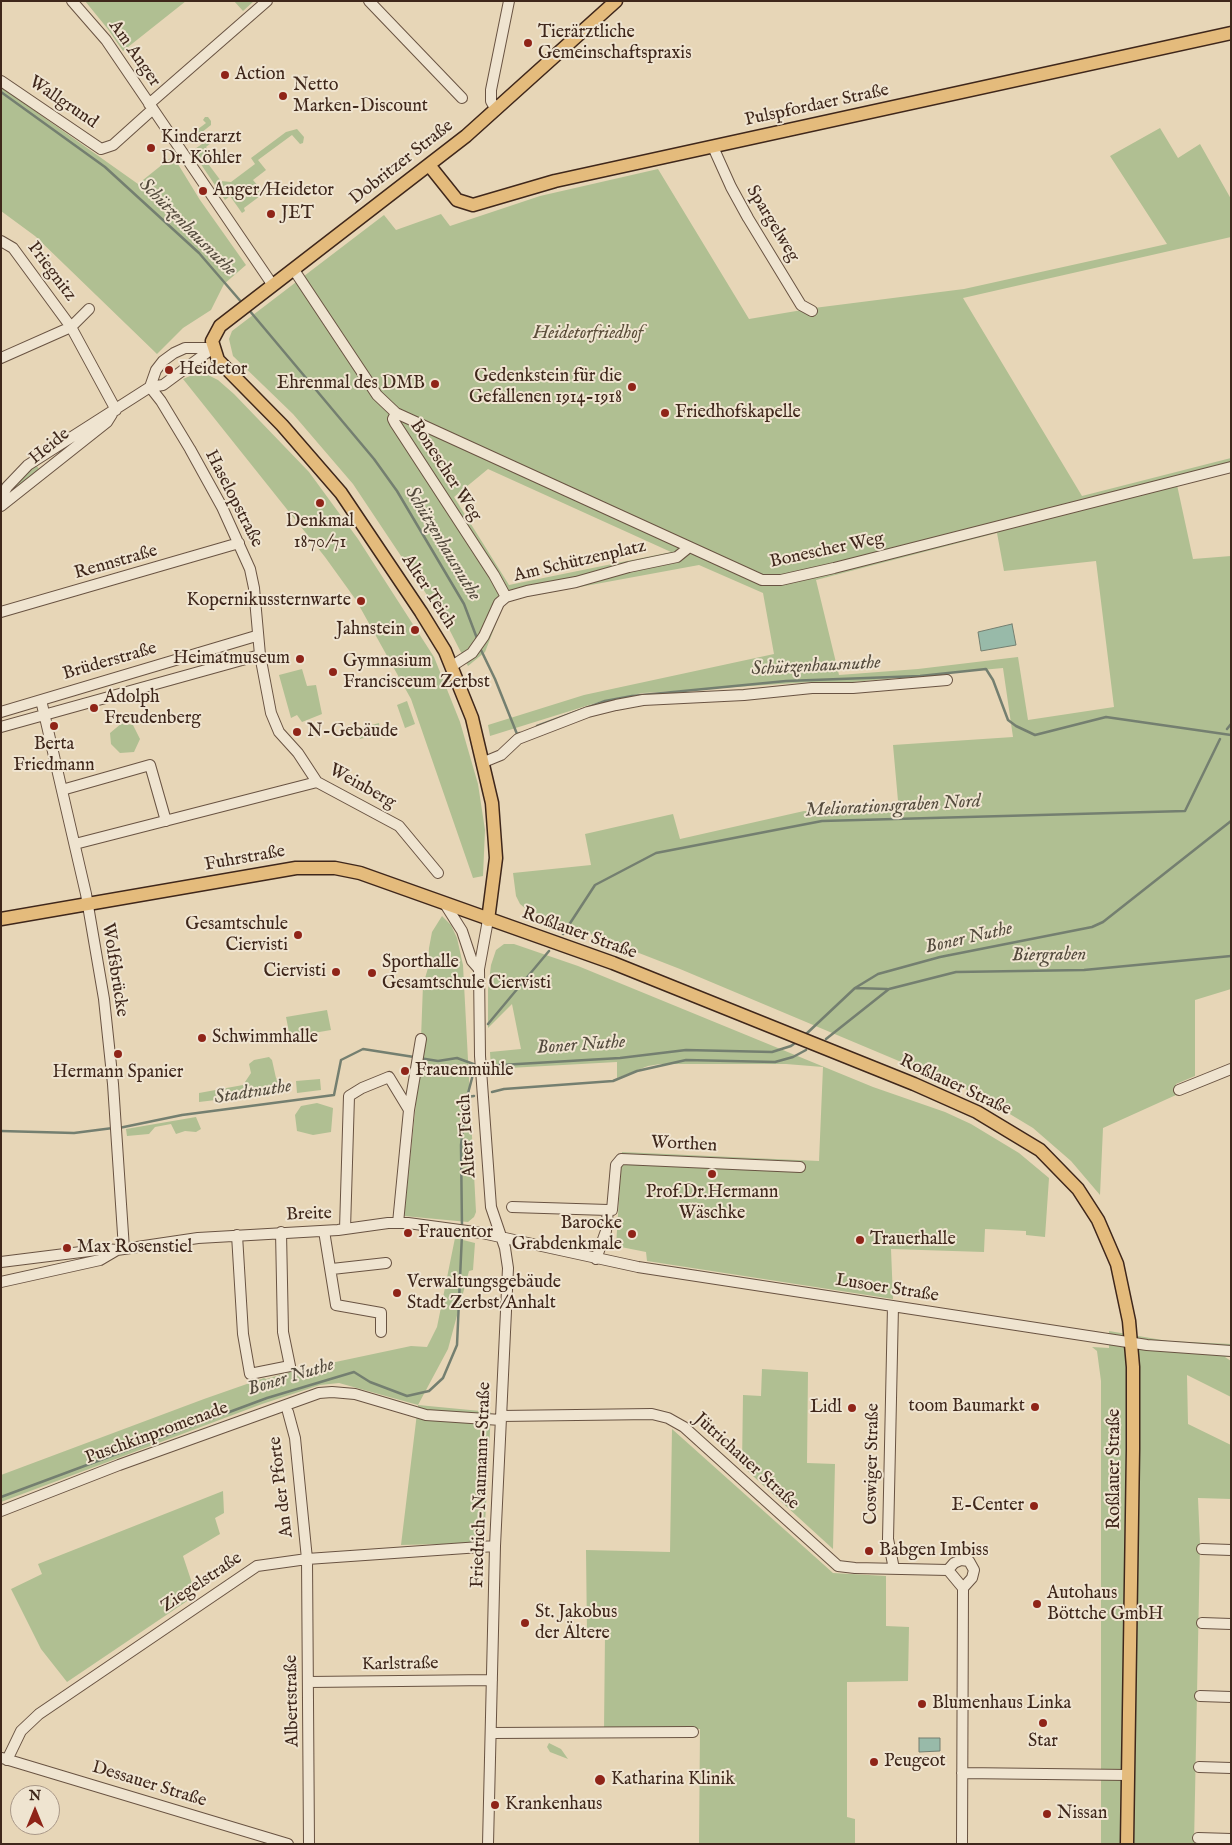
<!DOCTYPE html>
<meta charset="utf-8">
<style>
body{margin:0}
#map{position:relative;width:1232px;height:1845px;overflow:hidden;background:#e7d6b7;font-family:"IM FELL English",serif}
canvas{display:block}
.frame{position:absolute;inset:0;border:2px solid #3f271b;pointer-events:none}
.north{position:absolute;left:10px;top:1785px;width:50px;height:50px;box-sizing:border-box;background:#efe4d0;border:1px solid #a99888;border-radius:50%;rotate:0deg;font-size:14px;font-weight:700;line-height:20px;text-align:center;color:#3f271b}
.north::after{content:'';display:block;margin:auto;width:18px;height:22px;background:#8f2418;clip-path:polygon(50% 0,100% 100%,50% 72%,0 100%)}
</style>
<div id="map">
<canvas width="1232" height="1845"></canvas>
<div class="frame"></div>
<div class="north">N</div>
</div>
<script>
const context = document.querySelector('canvas').getContext('2d');
context.lineJoin = 'round';
function paint(path, color) {
  context.fillStyle = color;
  context.fill(path, 'evenodd');
}
function poly(rows) {
  const path = new Path2D();
  for (const r of rows) {
    path.moveTo(r[0], r[1]);
    for (let i = 2; i < r.length; i += 2) path.lineTo(r[i], r[i + 1]);
  }
  return path;
}
function strokePath(path, color, width, dash) {
  context.strokeStyle = color;
  context.lineWidth = width;
  context.lineCap = dash ? 'butt' : 'round';
  context.setLineDash(dash || []);
  context.stroke(path);
}
function write(font, color, halo, rows, align = 'center') {
  context.font = font + ' "IM FELL English",serif';
  context.lineWidth = 4;
  context.setLineDash([]);
  context.textBaseline = 'middle';
  context.strokeStyle = halo;
  context.fillStyle = color;
  for (const [text, x, y, turn = 0] of rows) {
    context.save();
    context.translate(x, y);
    context.rotate((+turn || 0) * Math.PI / 180);
    context.textAlign = isNaN(turn) ? turn : align;
    if (halo) context.strokeText(text, 0, 0);
    context.fillText(text, 0, 0);
    context.restore();
  }
}
paint(poly([
 [85,1,186,1,123,51,107,28],
 [234,1,254,1,243,11],
 [1,87,138,184,173,156,200,200,246,265,224,284,211,310,183,328,157,354,35,236,1,211],
 [205,117,208,117,211,121,211,125,192,140,189,136,206,123,203,120],
 [1160,128,1178,158,1200,144,1231,199,1231,237,963,298,1082,496,1231,458,1231,472,1177,485,1193,559,1231,556,1231,989,1195,1000,1195,1076,1176,1084,1176,1095,1103,1128,1100,1195,1071,1161,1033,1128,975,1093,680,969,526,909,520,904,516,896,513,873,591,865,585,834,673,814,680,839,804,811,899,812,893,745,1013,737,1003,668,853,682,811,682,643,693,602,701,490,736,488,725,584,695,774,654,763,593,699,565,520,598,504,603,485,652,468,666,447,625,353,484,293,414,233,356,229,339,232,331,384,215,396,230,441,214,450,226,540,196,658,169,749,319,814,308,964,289,1167,244,1110,156],
 [488,469,671,552,509,585,454,497],
 [997,533,1004,571,1096,561,1114,707,1028,720,1018,657,918,669,839,675,816,580],
 [297,129,304,137,303,143,300,144,292,135,258,160,266,170,253,180,264,193,244,208,245,211,242,213,230,196,225,200,192,151,219,132,223,140,220,142,217,138,206,147,209,152,203,157,221,181,231,182,255,164,251,158,286,132],
 [208,375,218,380,234,394,309,472,358,539,434,657,460,722,478,784,485,830,483,876,473,878,411,699,356,600,325,557,183,379,190,376],
 [41,462,37,466,39,469,44,465,48,466,17,488,15,485,22,475],
 [302,669,307,686,316,685,322,714,302,722,297,715,291,718,279,675],
 [407,701,415,724,405,728,397,705],
 [122,723,133,725,140,739,134,752,120,753,111,744,110,733],
 [379,723,381,734,360,739,357,729],
 [442,916,451,925,457,938,463,965,476,1212,474,1217,468,1222,404,1216,420,1065,423,985,428,968,429,948,432,932],
 [504,944,514,944,578,966,873,1087,945,1112,971,1124,1019,1153,1049,1178,1045,1237,1026,1235,1026,1231,985,1229,984,1252,891,1249,893,1299,647,1261,646,1252,616,1246,622,1152,819,1161,823,1067,786,1064,660,1064,648,1066,617,1078,617,1062,491,1069,490,1052,521,1049,512,1004,488,1028,488,990,491,965,496,950],
 [327,1010,331,1030,290,1037,286,1017],
 [269,1057,272,1060,276,1078,282,1083,280,1088,277,1087,274,1093,199,1102,199,1093,243,1085,251,1073,249,1064,254,1060],
 [320,1079,321,1090,297,1093,296,1081],
 [317,1103,333,1108,331,1132,313,1135,297,1131,295,1115,301,1106],
 [196,1117,201,1129,196,1132,185,1131,176,1134,171,1124,155,1127,149,1134,127,1136,126,1129],
 [455,1238,475,1243,473,1270,469,1271,448,1349,418,1405,491,1412,484,1543,401,1545,418,1405,339,1383,320,1385,262,1404,1,1502,1,1475,204,1399,264,1378,266,1379,293,1371,411,1346,427,1347,437,1327],
 [1109,1331,1168,1341,1231,1344,1231,1357,1225,1357,1231,1361,1231,1397,1187,1375,1188,1424,1231,1445,1231,1499,1198,1498,1200,1544,1194,1844,1101,1844,1101,1381,1097,1351,1092,1347,1109,1348],
 [762,1369,808,1372,807,1463,835,1464,833,1549,742,1466,743,1395,761,1396],
 [672,1429,833,1573,886,1576,886,1626,909,1627,908,1681,847,1682,847,1817,855,1819,855,1844,699,1844,700,1729,604,1730,605,1635,587,1635,586,1550,670,1552],
 [223,1491,224,1513,215,1518,220,1534,183,1556,196,1595,67,1682,41,1649,11,1589,42,1574,38,1564],
 [549,1743,561,1749,568,1759,550,1752,547,1747]
]), '#b0bf92');
const water = poly([
 [1012,624,1016,645,981,651,978,632,1012,624],
 [919,1738,940,1738,940,1751,919,1752,919,1738]
]);
paint(water, '#98baa9');
strokePath(water, '#747f70', 1);
strokePath(poly([
 [1,92,105,167,199,253,243,304],
 [249,310,374,459,397,491,464,604,478,641],
 [480,648,495,679,517,734,520,733],
 [537,726,605,701,632,696,786,681,920,676,986,669,993,680,1008,720,1016,726,1035,735,1106,717,1231,735],
 [1227,729,1231,724],
 [563,934,595,885,656,853,822,821,1185,811,1220,739],
 [855,988,887,989],
 [488,1024,549,951],
 [804,1036,855,988,878,974,940,957,1092,927,1103,922,1231,821],
 [826,1039,889,989,956,972,1084,970,1231,956],
 [419,1058,438,1061,457,1058,479,1066],
 [484,1066,620,1058,686,1050,772,1052,791,1046,798,1041],
 [492,1092,504,1089,613,1081,637,1071,686,1060,775,1062,793,1057,806,1050],
 [467,1097,474,1096],
 [119,1128,182,1115,334,1095,341,1060,363,1049,414,1057],
 [1,1131,74,1133,113,1128],
 [462,1229,461,1145,467,1097,475,1067],
 [1,1497,267,1398,354,1372,370,1382,407,1396,429,1391,443,1378,457,1345,462,1234]
]), '#747f70', 2.5);
const minor = poly([
 [72,1,106,40,272,284],
 [369,1,462,98],
 [1,81,101,149,113,145,153,109],
 [149,104,267,1],
 [496,110,491,101,491,90,509,1],
 [713,147,731,187,748,218,801,305,812,311],
 [1,241,13,248,71,327,116,410],
 [294,270,377,395,396,413,762,580,781,580,834,568,1231,467],
 [1,358,71,327,89,309],
 [150,387,161,401,190,449,222,507,250,569,254,588,260,655,271,713,279,732,298,753,317,782,399,826,438,873],
 [150,387,156,370,163,361,174,353,185,348,213,348],
 [396,413,393,419,395,423,494,575,506,597],
 [1,498,7,487,28,465,150,387,163,385,213,348],
 [1,506,107,422,112,414],
 [1,612,239,543],
 [452,666,472,653,484,636,499,603,506,597,527,591,576,582,629,567,677,557,688,548],
 [41,700,86,894,104,999,113,1084,124,1249],
 [1,712,256,636],
 [1,727,260,655],
 [484,762,501,755,518,739,588,712,616,705,643,700,744,695,812,688,853,688,947,680],
 [62,790,150,765,166,821],
 [75,844,317,782],
 [445,904,462,931,472,961,479,969],
 [488,920,479,969,480,1056,491,1207,505,1248,508,1268,495,1546,488,1844],
 [1179,1090,1231,1069],
 [512,1207,608,1210],
 [398,1223,409,1110,421,1039],
 [345,1229,349,1096,362,1088,389,1077,409,1110],
 [324,1231,336,1305,381,1313,381,1332],
 [237,1235,243,1334,250,1374,290,1366,283,1332,281,1232],
 [596,1259,606,1231,608,1210,612,1210,616,1165,621,1159,800,1167],
 [1,1262,105,1249,117,1250,198,1238,338,1230,388,1223,408,1223,482,1233,638,1267,1147,1345,1231,1351],
 [332,1269,386,1263],
 [1,1282,100,1260,117,1250],
 [893,1306,888,1539,894,1569],
 [288,1412,295,1438,307,1559,309,1844],
 [501,1416,652,1414,668,1418,684,1427,838,1566,855,1568,948,1570],
 [1,1511,119,1465,319,1393,332,1392,355,1394,426,1415,501,1420],
 [1202,1549,1231,1550],
 [961,1560,969,1561,974,1570,972,1578,963,1588,948,1570,954,1563,961,1560],
 [1202,1623,1231,1624],
 [309,1682,492,1680],
 [1200,1696,1231,1697],
 [491,1733,693,1732],
 [2,1758,288,1844],
 [7,1760,21,1731,39,1714,257,1566,307,1559,495,1546],
 [1199,1767,1231,1768],
 [962,1773,1128,1775],
 [1198,1838,1231,1839],
 [962,1844,963,1588]
]);
const major = poly([
 [429,165,457,200,473,205,555,181,1231,33],
 [1,919,296,868,335,868,360,873,613,963,914,1084,977,1112,1040,1150,1078,1189,1098,1220,1117,1264,1129,1321,1133,1367,1133,1449,1127,1844],
 [488,920,496,858,492,803,472,718,445,651,421,612,341,493,282,425,218,360,212,341,220,326,466,136,616,1]
]);
strokePath(minor, '#695342', 12);
strokePath(major, '#3f271b', 15);
strokePath(minor, '#efe4d0', 10);
strokePath(major, '#e4bb7c', 12);
for (const [x, y, r, color] of [
 [528,43,5,"#8f2418"],
 [225,75,5,"#8f2418"],
 [283,96,5,"#8f2418"],
 [151,148,5,"#8f2418"],
 [203,191,5,"#8f2418"],
 [271,214,5,"#8f2418"],
 [169,370,5,"#8f2418"],
 [435,384,5,"#8f2418"],
 [632,387,5,"#8f2418"],
 [665,413,5,"#8f2418"],
 [320,503,5,"#8f2418"],
 [361,601,5,"#8f2418"],
 [415,630,5,"#8f2418"],
 [300,659,5,"#8f2418"],
 [333,672,5,"#8f2418"],
 [94,708,5,"#8f2418"],
 [54,726,5,"#8f2418"],
 [297,732,5,"#8f2418"],
 [298,935,5,"#8f2418"],
 [336,972,5,"#8f2418"],
 [372,973,5,"#8f2418"],
 [202,1038,5,"#8f2418"],
 [118,1054,5,"#8f2418"],
 [405,1071,5,"#8f2418"],
 [712,1174,5,"#8f2418"],
 [408,1233,5,"#8f2418"],
 [632,1234,5,"#8f2418"],
 [860,1240,5,"#8f2418"],
 [67,1248,5,"#8f2418"],
 [397,1293,5,"#8f2418"],
 [1035,1407,5,"#8f2418"],
 [852,1408,5,"#8f2418"],
 [1034,1506,5,"#8f2418"],
 [869,1551,5,"#8f2418"],
 [1037,1604,5,"#8f2418"],
 [525,1623,5,"#8f2418"],
 [922,1704,5,"#8f2418"],
 [1043,1723,5,"#8f2418"],
 [874,1762,5,"#8f2418"],
 [600,1780,6,"#8f2418"],
 [495,1805,5,"#8f2418"],
 [1047,1814,5,"#8f2418"]
]) {
  const dot = new Path2D();
  dot.arc(x, y, r, 0, 2 * Math.PI);
  context.fillStyle = color;
  context.fill(dot);
  strokePath(dot, '#efe4d0', 2);
}
write('18px', '#3f271b', '#efe4d0', [
 ["Tierärztliche",538,33],
 ["Gemeinschaftspraxis",538,54],
 ["Action",235,75],
 ["Netto",293,86],
 ["Marken-Discount",293,107],
 ["Kinderarzt",161,138],
 ["Dr. Köhler",161,159],
 ["Anger/Heidetor",213,191],
 ["JET",281,214],
 ["Heidetor",179,370],
 ["Gedenkstein für die",622,377,"right"],
 ["Gefallenen 1914-1918",622,398,"right"],
 ["Ehrenmal des DMB",425,384,"right"],
 ["Friedhofskapelle",675,413],
 ["Denkmal",320,522,"center"],
 ["1870/71",320,543,"center"],
 ["Kopernikussternwarte",351,601,"right"],
 ["Jahnstein",405,630,"right"],
 ["Heimatmuseum",290,659,"right"],
 ["Gymnasium",343,662],
 ["Francisceum Zerbst",343,683],
 ["Adolph",104,698],
 ["Freudenberg",104,719],
 ["N-Gebäude",307,732],
 ["Berta",54,745,"center"],
 ["Friedmann",54,766,"center"],
 ["Gesamtschule",288,925,"right"],
 ["Ciervisti",288,946,"right"],
 ["Sporthalle",382,963],
 ["Gesamtschule Ciervisti",382,984],
 ["Ciervisti",326,972,"right"],
 ["Schwimmhalle",212,1038],
 ["Frauenmühle",415,1071],
 ["Hermann Spanier",118,1073,"center"],
 ["Prof.Dr.Hermann",712,1193,"center"],
 ["Wäschke",712,1214,"center"],
 ["Barocke",622,1224,"right"],
 ["Grabdenkmale",622,1245,"right"],
 ["Frauentor",418,1233],
 ["Trauerhalle",870,1240],
 ["Max Rosenstiel",77,1248],
 ["Verwaltungsgebäude",407,1283],
 ["Stadt Zerbst/Anhalt",407,1304],
 ["toom Baumarkt",1025,1407,"right"],
 ["Lidl",842,1408,"right"],
 ["E-Center",1024,1506,"right"],
 ["Babgen Imbiss",879,1551],
 ["Autohaus",1047,1594],
 ["Böttche GmbH",1047,1615],
 ["St. Jakobus",535,1613],
 ["der Ältere",535,1634],
 ["Blumenhaus Linka",932,1704],
 ["Star",1043,1742,"center"],
 ["Peugeot",884,1762],
 ["Katharina Klinik",611,1780],
 ["Krankenhaus",505,1805],
 ["Nissan",1057,1814]
], 'left');
write('18px', '#3f271b', '#efe4d0', [
 ["Am Anger",134,54,55],
 ["Wallgrund",63,103,34],
 ["Pulspfordaer Straße",817,106,-12],
 ["Dobritzer Straße",402,163,-38],
 ["Spargelweg",772,224,59],
 ["Priegnitz",51,272,53],
 ["Heide",50,447,-39],
 ["Bonescher Weg",445,471,57],
 ["Haselopstraße",233,499,63],
 ["Bonescher Weg",827,551,-12],
 ["Am Schützenplatz",580,562,-13],
 ["Rennstraße",116,563,-16],
 ["Alter Teich",428,592,57],
 ["Brüderstraße",110,662,-16],
 ["Weinberg",362,787,29],
 ["Fuhrstraße",245,859,-10],
 ["Roßlauer Straße",579,934,20],
 ["Wolfsbrücke",114,970,81],
 ["Roßlauer Straße",955,1086,25],
 ["Alter Teich",468,1136,-94],
 ["Worthen",684,1145,3],
 ["Breite",309,1215,-2],
 ["Lusoer Straße",887,1289,9],
 ["Puschkinpromenade",157,1434,-20],
 ["Jütrichauer Straße",746,1462,42],
 ["Coswiger Straße",873,1464,-89],
 ["Roßlauer Straße",1115,1469,-90],
 ["Friedrich-Naumann-Straße",482,1485,-88],
 ["An der Pforte",282,1487,-97],
 ["Ziegelstraße",202,1583,-34],
 ["Karlstraße",400,1665,-1],
 ["Albertstraße",293,1701,-91],
 ["Dessauer Straße",149,1785,17]
]);
write('italic 18px', '#5b4d39', '#efe4d0', [
 ["Heidetorfriedhof",588,334]
]);
write('italic 19px', '#554c3e', '#efe4d0', [
 ["Schützenhausnuthe",187,228,45],
 ["Schützenhausnuthe",442,544,59],
 ["Schützenhausnuthe",816,667,-3],
 ["Meliorationsgraben Nord",893,807,-3],
 ["Boner Nuthe",969,939,-13],
 ["Biergraben",1049,956,-1],
 ["Boner Nuthe",581,1046,-4],
 ["Stadtnuthe",253,1093,-9],
 ["Boner Nuthe",291,1378,-17]
]);
</script>
